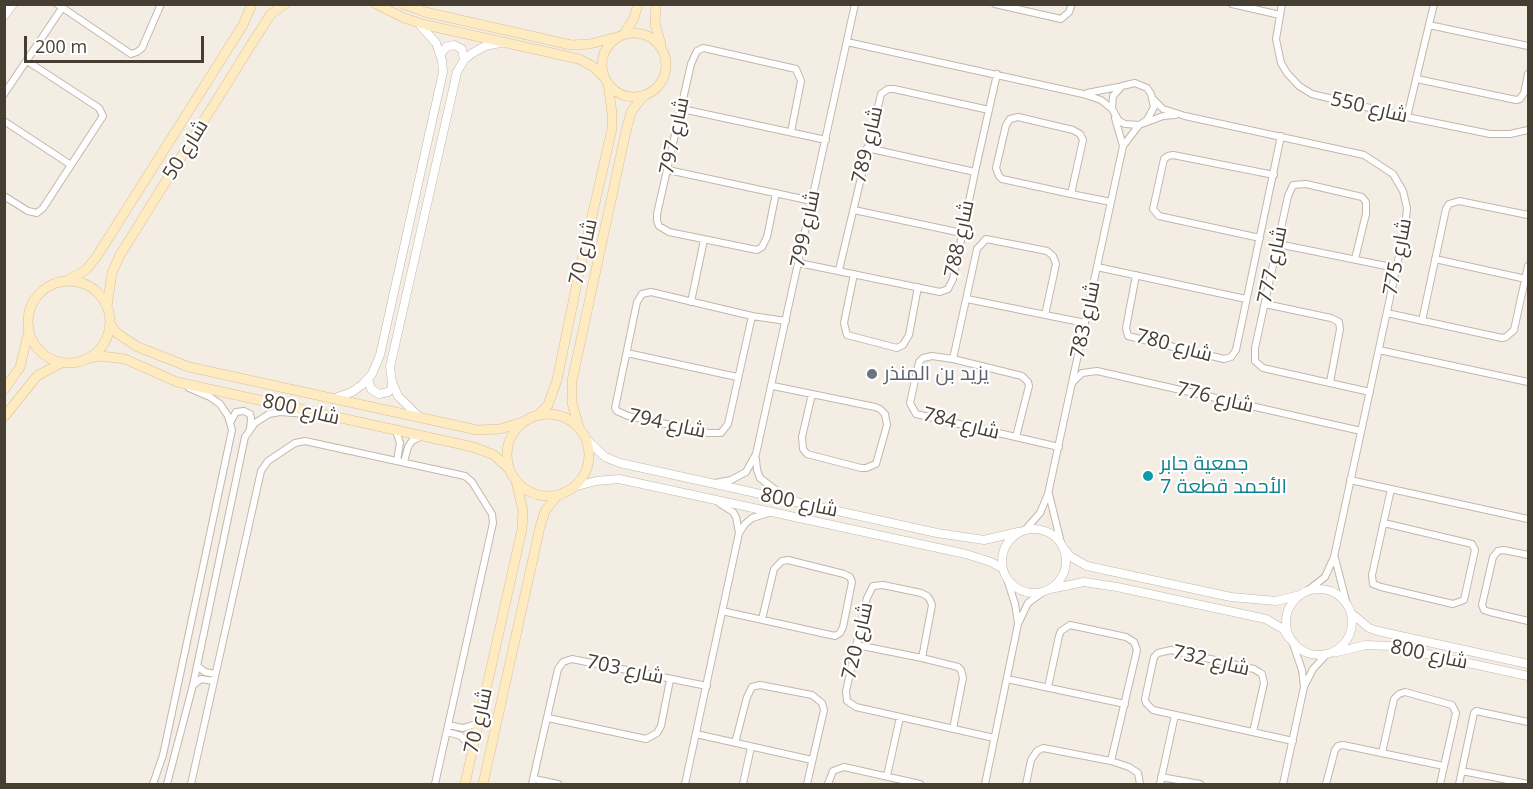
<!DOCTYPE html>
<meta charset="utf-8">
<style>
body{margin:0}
#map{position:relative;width:1533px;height:789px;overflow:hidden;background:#f3ede4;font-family:"Open Sans",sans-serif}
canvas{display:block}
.frame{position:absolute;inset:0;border:6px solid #463d33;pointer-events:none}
.scale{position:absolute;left:24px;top:36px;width:180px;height:27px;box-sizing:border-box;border:3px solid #463d33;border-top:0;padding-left:8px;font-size:18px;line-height:21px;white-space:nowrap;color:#463d33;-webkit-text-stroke:4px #fff;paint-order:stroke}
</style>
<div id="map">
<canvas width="1533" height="789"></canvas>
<div class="frame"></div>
<div class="scale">200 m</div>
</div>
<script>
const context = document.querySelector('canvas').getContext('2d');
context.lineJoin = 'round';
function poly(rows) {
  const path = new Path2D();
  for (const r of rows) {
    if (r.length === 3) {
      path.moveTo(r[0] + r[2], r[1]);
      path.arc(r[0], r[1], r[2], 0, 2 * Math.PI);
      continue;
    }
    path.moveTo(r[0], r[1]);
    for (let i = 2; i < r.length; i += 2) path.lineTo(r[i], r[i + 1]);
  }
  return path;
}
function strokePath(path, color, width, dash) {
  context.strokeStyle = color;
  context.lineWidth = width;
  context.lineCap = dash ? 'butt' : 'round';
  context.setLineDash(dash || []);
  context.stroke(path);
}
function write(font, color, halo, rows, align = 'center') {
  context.font = font + ' "Open Sans",Cairo,sans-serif';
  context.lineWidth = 4.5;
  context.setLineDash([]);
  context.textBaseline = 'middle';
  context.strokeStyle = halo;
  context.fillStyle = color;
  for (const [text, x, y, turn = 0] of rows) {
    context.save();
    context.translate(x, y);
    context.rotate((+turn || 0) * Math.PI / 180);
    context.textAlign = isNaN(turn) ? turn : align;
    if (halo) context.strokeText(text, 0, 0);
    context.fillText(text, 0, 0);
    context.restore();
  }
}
const minor = poly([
 [57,4,131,54,137,52,142,48,161,4],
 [995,4,1061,19,1069,12,1072,4],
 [1232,4,1280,15],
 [1282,4,1276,39,1281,63,1287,73,1299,86,1312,94,1407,117,1490,134,1510,134,1528,130],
 [1429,25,1528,46],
 [847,42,1083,94,1101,100,1112,109],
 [1417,79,1516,100,1520,99,1524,93,1528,74],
 [1087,93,1118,87],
 [4,94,62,8],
 [1154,100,1163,109,1185,116,1364,155,1393,174,1403,191,1407,208,1405,228,1334,557,1325,577,1307,591],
 [682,109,826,140],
 [1407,117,1434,4],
 [1115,118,1123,146],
 [4,121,71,165],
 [1141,124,1147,120,1154,107,1151,94,1147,88,1135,83,1122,86,1113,96,1112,109,1119,121,1125,124,1139,125,1163,116,1175,115],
 [867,148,975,172],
 [668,170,812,201],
 [776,193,767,237,762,247,757,250,669,232,659,226,657,221,657,214,691,64,697,51,703,48,708,49,796,69,801,81,791,132],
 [1071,194,1083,140,1080,134,1073,130,1018,117,1010,119,1006,125,996,168,999,176,1002,179,1071,194,1111,202],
 [4,196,28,211,37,213,43,208,103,116,99,108,27,61],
 [854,210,962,233],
 [1260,238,1159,216,1153,209,1164,159,1168,156,1173,155,1274,175],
 [1278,244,1396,268],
 [1355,259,1366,214,1366,202,1362,197,1306,184,1293,185,1288,196,1255,348,1255,361,1263,368,1370,392],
 [1435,259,1526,279],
 [799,263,940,292,948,289,953,279,975,172,997,74],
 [1097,267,1246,299],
 [839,270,881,94,888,89,894,89,989,110],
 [854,274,844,323,847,335,897,348,903,345,909,335,918,287],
 [1136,275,1126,328,1128,336,1224,359,1231,357,1236,350,1281,136],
 [967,299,1085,323],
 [691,302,704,240],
 [1265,304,1331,318,1339,322,1340,329,1330,382],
 [1387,313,1502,338,1506,337,1514,330,1528,266],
 [752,316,728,424,721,433,709,433,628,416,617,411,615,408,637,302,642,294,651,292,752,316,786,321],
 [1422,321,1446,209,1449,204,1459,201,1528,215],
 [1379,350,1528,382],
 [627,353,737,377],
 [953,359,977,249,986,239,1047,251,1053,256,1056,264,1045,315],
 [1073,382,1082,373,1097,371,1361,431],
 [773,386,812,394,875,407,880,409,885,414,887,425,876,464,866,468,861,468,807,454,803,449,802,437,812,394],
 [231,421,236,412,244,411,250,414,251,418,250,429],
 [396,431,400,443,397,461],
 [1016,437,1029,386,1028,382,1022,376,953,359,932,356,923,358,919,362,910,403,916,414,1059,447],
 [756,459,757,470,760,478,786,498],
 [404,462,408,447,412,441,420,437],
 [1350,480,1528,519],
 [715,483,731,480,746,472,756,454,855,4],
 [1049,494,1061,543],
 [1384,523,1472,544,1475,550,1464,600,1453,604,1381,587,1373,584,1372,575,1391,489],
 [1025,530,1040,513,1048,494,1123,146,1139,125],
 [739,533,745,524,752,518,769,513],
 [1528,555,1504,550,1498,551,1493,557,1482,605,1484,610,1490,612,1528,621],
 [1335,558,1347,605],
 [1007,579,1015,604,1018,623],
 [722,611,835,636,840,633,843,627,852,582,850,577,844,574,788,560,782,561,774,569,762,619],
 [1293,644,1302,670,1304,687],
 [857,645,922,658,958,667,961,670,963,678,953,729],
 [922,658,932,605,930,600,927,596,921,593,883,585,873,586,867,598,846,691,847,701,856,707,994,738],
 [197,666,205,672,215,674],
 [1007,679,1125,704],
 [193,685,201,679,214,681],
 [1048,687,1059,636,1061,631,1070,625,1126,637,1134,642,1137,650,1111,761],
 [548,718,646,739,657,733,661,726,670,680],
 [448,725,463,728,479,723],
 [447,732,461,736,472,749],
 [1253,732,1264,683,1262,674,1259,672,1254,669,1171,650,1158,653,1154,657,1145,699,1146,703,1153,710,1293,741],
 [696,734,812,760],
 [735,743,747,697,752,687,760,685,812,695,822,703,824,710,807,784],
 [1382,753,1394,699,1399,694,1405,692,1452,705,1456,713,1440,784],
 [1462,771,1528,784],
 [887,776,900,717],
 [1161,777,1200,784],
 [534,779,558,784],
 [153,784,163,755,232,430,228,416,220,404,210,397,189,388],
 [167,784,193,685,245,437,255,423,269,414,280,412,307,414],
 [191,784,261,471,268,461,295,443,305,441,465,476,472,482,492,514,493,523,435,784],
 [532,784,558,669,563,662,572,659,707,686],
 [685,784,739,533,736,517,733,512,719,503],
 [743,784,751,747],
 [828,784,833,771,844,767,920,784],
 [985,784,1018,624,1028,603,1043,592],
 [1026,784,1031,760,1037,751,1043,748,1111,761,1129,767,1138,773,1140,784],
 [1160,784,1175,715],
 [1283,784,1304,687,1313,669,1326,655],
 [1326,784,1335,750,1338,746,1343,745,1444,766],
 [1459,784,1474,713,1476,711,1528,722]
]);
const tertiary = poly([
 [4,16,13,4],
 [441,54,446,47,454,45,462,49,464,60],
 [368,379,371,389,379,394,388,392,392,388,392,382],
 [332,399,352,392,363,384,372,374,380,355,443,72,442,60,436,43,420,25],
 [419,417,398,396,392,382,390,367,457,72,464,60,471,54,485,46,500,43],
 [587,440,605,457,620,463,937,533,984,540,1018,532],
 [574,487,596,481,619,479,966,554,991,562,1002,568],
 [1034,561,32],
 [1065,550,1071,557,1087,566,1231,597,1276,601,1300,595],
 [1050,589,1084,582,1117,587,1266,619,1283,629,1289,638],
 [1319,622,33],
 [1351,613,1369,628,1378,631,1528,664],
 [1337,652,1366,645,1390,646,1528,676]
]);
const secondary = poly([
 [376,4,404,18,426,25,579,59,592,66,605,78],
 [403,4,425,12,571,45,590,44,617,37],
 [656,4,655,24,661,44],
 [634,65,32],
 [624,34,634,18,638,4],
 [68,280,86,270,97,256,243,25,252,4],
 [69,322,41],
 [107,306,112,273,120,255,256,37,271,14,285,4],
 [110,324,118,334,138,347,189,367,477,430,500,429,523,422],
 [89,358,101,356,125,359,177,382,473,447,494,455,509,469],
 [4,390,20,367,28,334],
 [548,455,41],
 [538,415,548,405,557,380,579,273,612,129,612,113,608,83],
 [4,417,37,376,61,363],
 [579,427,572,403,572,381,626,131,631,112,644,95],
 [465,784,522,529,523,511,516,481],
 [483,784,540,527,545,511,557,496]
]);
strokePath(minor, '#c2b7a9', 8);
strokePath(tertiary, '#c2b7a9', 9);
strokePath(secondary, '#dac092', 10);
strokePath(minor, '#fff', 6);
strokePath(tertiary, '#fff', 8);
strokePath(secondary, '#ffebc2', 9);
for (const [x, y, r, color] of [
 [872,374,6,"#6b7280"],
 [1148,476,6,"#0f9aa8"]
]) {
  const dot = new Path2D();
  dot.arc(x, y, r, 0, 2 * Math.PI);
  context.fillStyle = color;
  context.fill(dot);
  strokePath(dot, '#fff', 2);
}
write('20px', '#463d33', '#fff', [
 ["شارع 550",1369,108,13],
 ["شارع 797",675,136,-78],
 ["شارع 789",868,145,-77],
 ["شارع 50",186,150,-58],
 ["شارع 799",806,229,-78],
 ["شارع 788",960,239,-78],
 ["شارع 70",584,252,-77],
 ["شارع 775",1398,257,-79],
 ["شارع 777",1273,265,-78],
 ["شارع 783",1086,320,-78],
 ["شارع 780",1174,346,15],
 ["شارع 776",1215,398,13],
 ["شارع 800",301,410,13],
 ["شارع 794",667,424,12],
 ["شارع 784",961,424,14],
 ["شارع 800",799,503,12],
 ["شارع 720",858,641,-77],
 ["شارع 800",1429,655,12],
 ["شارع 732",1211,661,13],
 ["شارع 703",625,670,12],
 ["شارع 70",479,721,-77]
]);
write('20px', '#5b616d', '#fff', [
 ["يزيد بن المنذر",884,374]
], 'left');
write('20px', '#0d838f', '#fff', [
 ["جمعية جابر",1160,464],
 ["الأحمد قطعة 7",1160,487]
], 'left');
</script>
